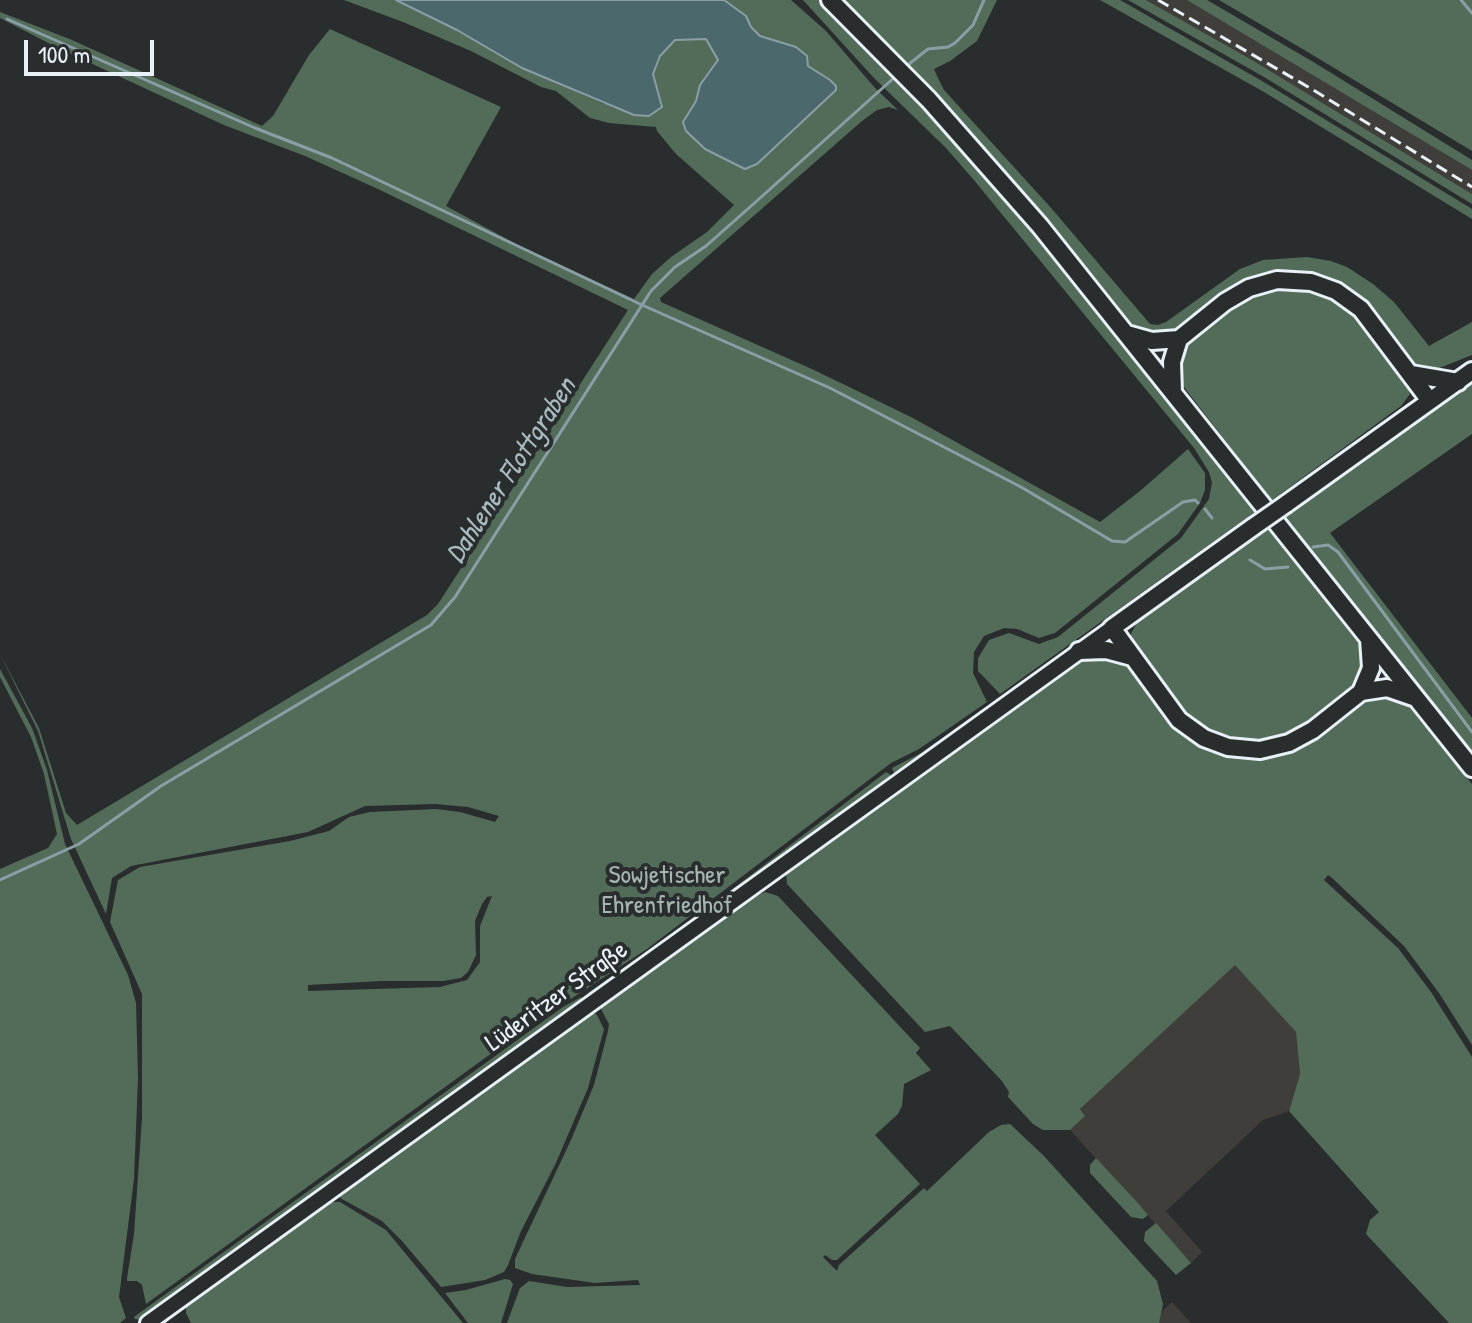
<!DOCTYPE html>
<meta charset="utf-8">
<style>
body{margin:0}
#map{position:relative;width:1472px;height:1323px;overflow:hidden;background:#2a2d2e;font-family:"Patrick Hand",sans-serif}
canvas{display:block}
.scale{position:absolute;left:24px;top:40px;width:130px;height:36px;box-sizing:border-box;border:4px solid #e8f1f8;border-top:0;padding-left:10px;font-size:24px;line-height:28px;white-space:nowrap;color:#e8f1f8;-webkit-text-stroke:6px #2a2d2e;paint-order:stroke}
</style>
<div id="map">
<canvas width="1472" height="1323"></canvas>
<div class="scale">100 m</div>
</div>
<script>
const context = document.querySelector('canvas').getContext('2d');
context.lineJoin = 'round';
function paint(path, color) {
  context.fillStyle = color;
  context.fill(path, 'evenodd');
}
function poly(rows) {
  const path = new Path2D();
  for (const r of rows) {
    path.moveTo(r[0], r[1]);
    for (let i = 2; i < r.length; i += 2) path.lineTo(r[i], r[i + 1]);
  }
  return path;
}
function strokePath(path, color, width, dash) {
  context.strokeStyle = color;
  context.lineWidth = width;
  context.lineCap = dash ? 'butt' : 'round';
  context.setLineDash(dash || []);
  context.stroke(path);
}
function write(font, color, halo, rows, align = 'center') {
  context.font = font + ' "Patrick Hand",sans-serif';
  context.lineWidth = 8;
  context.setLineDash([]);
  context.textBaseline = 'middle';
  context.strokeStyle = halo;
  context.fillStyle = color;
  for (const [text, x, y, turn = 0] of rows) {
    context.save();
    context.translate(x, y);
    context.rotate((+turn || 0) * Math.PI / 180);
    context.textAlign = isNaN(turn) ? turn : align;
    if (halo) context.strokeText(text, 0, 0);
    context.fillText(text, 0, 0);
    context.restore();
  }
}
paint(poly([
 [1146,0,1187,0,1261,42,1472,170,1472,194,1252,60],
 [1235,964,1296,1032,1300,1074,1289,1111,1263,1120,1166,1211,1202,1252,1191,1263,1070,1130,1085,1116,1080,1109],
 [1172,1302,1191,1323,1149,1323]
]), '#403e3b');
paint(poly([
 [344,0,396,0,457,30,522,68,604,104,653,74,660,56,675,40,706,39,718,60,700,85,696,101,683,122,785,138,836,90,808,66,807,56,796,47,760,36,751,27,745,16,724,0,791,0,826,31,875,88,898,110,889,107,877,110,862,121,660,298,661,302,814,370,911,417,1100,522,1140,491,1188,449,1205,473,1205,490,1200,503,1178,534,1055,633,1039,638,1017,629,1004,628,984,636,974,652,973,673,987,702,919,749,891,763,647,949,525,1029,146,1304,142,1285,137,1281,127,1281,127,1278,134,1234,142,1118,142,994,110,922,118,880,140,867,290,841,329,831,349,817,370,812,436,809,460,812,495,822,499,816,468,807,435,804,365,806,308,832,131,866,112,878,106,914,71,839,38,731,0,654,39,728,66,813,77,825,427,615,438,604,628,310,378,189,305,156,224,125,58,48,0,18,0,12,72,40,262,126,273,116,309,55,330,29,501,107,446,206,518,245,634,299,652,274,671,257,707,232,734,205,676,154,657,131,656,127,609,123,590,118,556,91,541,87,471,51,403,22],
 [492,896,480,926,480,962,467,980,440,987,308,991,308,985,381,981,443,981,461,978,468,972,476,955,475,921,482,904,487,897],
 [803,0,822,0,843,20,1010,200,1259,509,1000,694,978,671,978,658,989,640,1009,633,1039,644,1058,637,1181,538,1209,499,1212,483,1209,472,1194,448,973,179,946,148,874,78],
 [838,0,997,0,977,41,950,61,934,69,937,76,944,90,1052,209,1150,324,1158,325,1166,322,1240,269,1263,260,1307,257,1331,261,1347,267,1373,284,1394,302,1429,346,1472,322,1472,355,1437,369,1433,374,1416,369,1363,301,1354,294,1338,283,1311,275,1294,273,1275,273,1172,334,1166,336,1137,330,1041,212,1007,179],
 [1100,0,1120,0,1262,81,1472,209,1472,219,1264,92],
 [1128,0,1146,0,1252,60,1472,194,1472,204,1264,77],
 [1187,0,1207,0,1315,63,1472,160,1472,170],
 [1219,0,1472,0,1472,151,1306,51],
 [1270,287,1314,288,1352,308,1407,383,1410,394,1401,406,1268,503,1241,461,1177,378,1181,347,1240,299],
 [1472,382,1472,434,1330,533,1472,718,1472,759,1280,518],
 [1271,525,1297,565,1360,644,1364,652,1366,669,1353,690,1317,721,1286,738,1249,744,1214,736,1185,717,1132,643,1131,634,1139,618],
 [1102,655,1126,661,1161,708,1249,756,1377,692,1403,699,1472,784,1472,1045,1439,993,1404,946,1331,877,1328,875,1324,880,1398,948,1431,992,1472,1057,1472,1323,1449,1323,1366,1234,1370,1220,1379,1212,1289,1111,1300,1074,1296,1032,1235,965,1080,1109,1085,1116,1070,1130,1043,1130,1033,1124,1008,1097,1009,1092,1002,1081,950,1026,925,1032,787,884,786,870,847,826,852,827,857,820,1071,666],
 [0,669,32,728,47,770,65,844,128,975,136,1003,138,1078,134,1179,119,1297,126,1318,120,1323,0,1323,0,869,48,848,57,834,44,774,31,737,0,677],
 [988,706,983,713,899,774,894,773,892,768,921,753],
 [886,772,891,775,891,779,716,906,713,904],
 [765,892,778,896,920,1048,916,1053,931,1070,904,1084,902,1106,898,1114,875,1135,920,1184,837,1260,832,1260,825,1255,823,1257,837,1271,839,1265,924,1188,927,1191,989,1132,1001,1125,1010,1124,1043,1155,1157,1281,1163,1304,1159,1323,507,1323,520,1288,529,1281,567,1287,640,1285,638,1280,595,1283,532,1274,515,1268,515,1259,571,1140,594,1085,608,1031,609,1024,599,1005,669,952,674,952,750,893,755,897],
 [709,908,709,911,591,995,588,993],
 [581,997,583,1002,142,1320,135,1319,134,1317,563,1007],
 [590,1010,597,1015,604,1029,588,1088,555,1165,521,1231,508,1265,504,1272,485,1280,441,1287,402,1241,382,1221,342,1199,338,1195,340,1192],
 [1096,1158,1136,1201,1148,1215,1143,1219,1131,1217,1090,1173,1090,1165],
 [333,1202,340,1202,386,1230,463,1323,191,1323,186,1313,186,1306,190,1301,322,1204],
 [1156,1223,1191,1263,1176,1275,1144,1241,1145,1232],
 [505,1279,510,1280,513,1284,501,1323,468,1323,445,1293,466,1290]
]), '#536c59');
const water = poly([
 [396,0,724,0,746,16,751,27,760,36,796,47,807,56,808,66,830,80,836,86,836,90,757,164,745,169,705,149,686,131,683,122,696,101,700,85,718,60,706,39,675,40,660,56,653,74,662,107,649,116,634,115,522,68,457,30,396,0]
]);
paint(water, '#4b696d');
strokePath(water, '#8a9fa5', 2);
strokePath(poly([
 [1461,0,1472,13],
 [7,19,255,128,332,158,642,305,830,388,1021,487,1112,541,1125,542,1183,502,1195,500,1198,503],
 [904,68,928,49,948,47,955,43,973,25,984,0],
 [1205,509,1212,518],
 [1313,547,1328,545,1338,552,1472,732],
 [1250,560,1265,569,1288,567],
 [0,880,79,844,161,786,431,625,455,597,651,291,675,267,706,246,759,199,896,76]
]), '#8a9fa5', 3);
const secondary = poly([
 [148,1323,1112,628]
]);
const primary = poly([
 [830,0,929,100,1040,226,1472,768],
 [1127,334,1152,341,1179,339,1225,302,1249,288,1277,280,1311,282,1336,291,1361,309,1430,401],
 [1411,374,1458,382],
 [1173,392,1172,362,1179,339],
 [1286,504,1472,371],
 [1253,527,1112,628,1179,720,1204,738,1228,747,1260,750,1289,743,1313,730,1361,692,1371,668,1369,639],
 [1079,651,1106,650,1132,657],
 [1361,692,1387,688,1413,697]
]);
strokePath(secondary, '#e8f1f8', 20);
strokePath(primary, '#e8f1f8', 22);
strokePath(secondary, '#2a2d2e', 14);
strokePath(primary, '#2a2d2e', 16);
strokePath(poly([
 [1158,0,1310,88,1472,187]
]), '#e8f1f8', 3, [12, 6]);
const primaryBridge = poly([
 [1253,527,1286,504]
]);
strokePath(primaryBridge, '#e8f1f8', 22, []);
strokePath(primaryBridge, '#2a2d2e', 16);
write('26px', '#a5b5b0', '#2a2d2e', [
 ["Sowjetischer",667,876],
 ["Ehrenfriedhof",667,906]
]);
write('26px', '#e8f1f8', '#2a2d2e', [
 ["Lüderitzer Straße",557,997,-36]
]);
write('italic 28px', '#a9bbc0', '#2a2d2e', [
 ["Dahlener Flottgraben",512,471,-57]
]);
</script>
